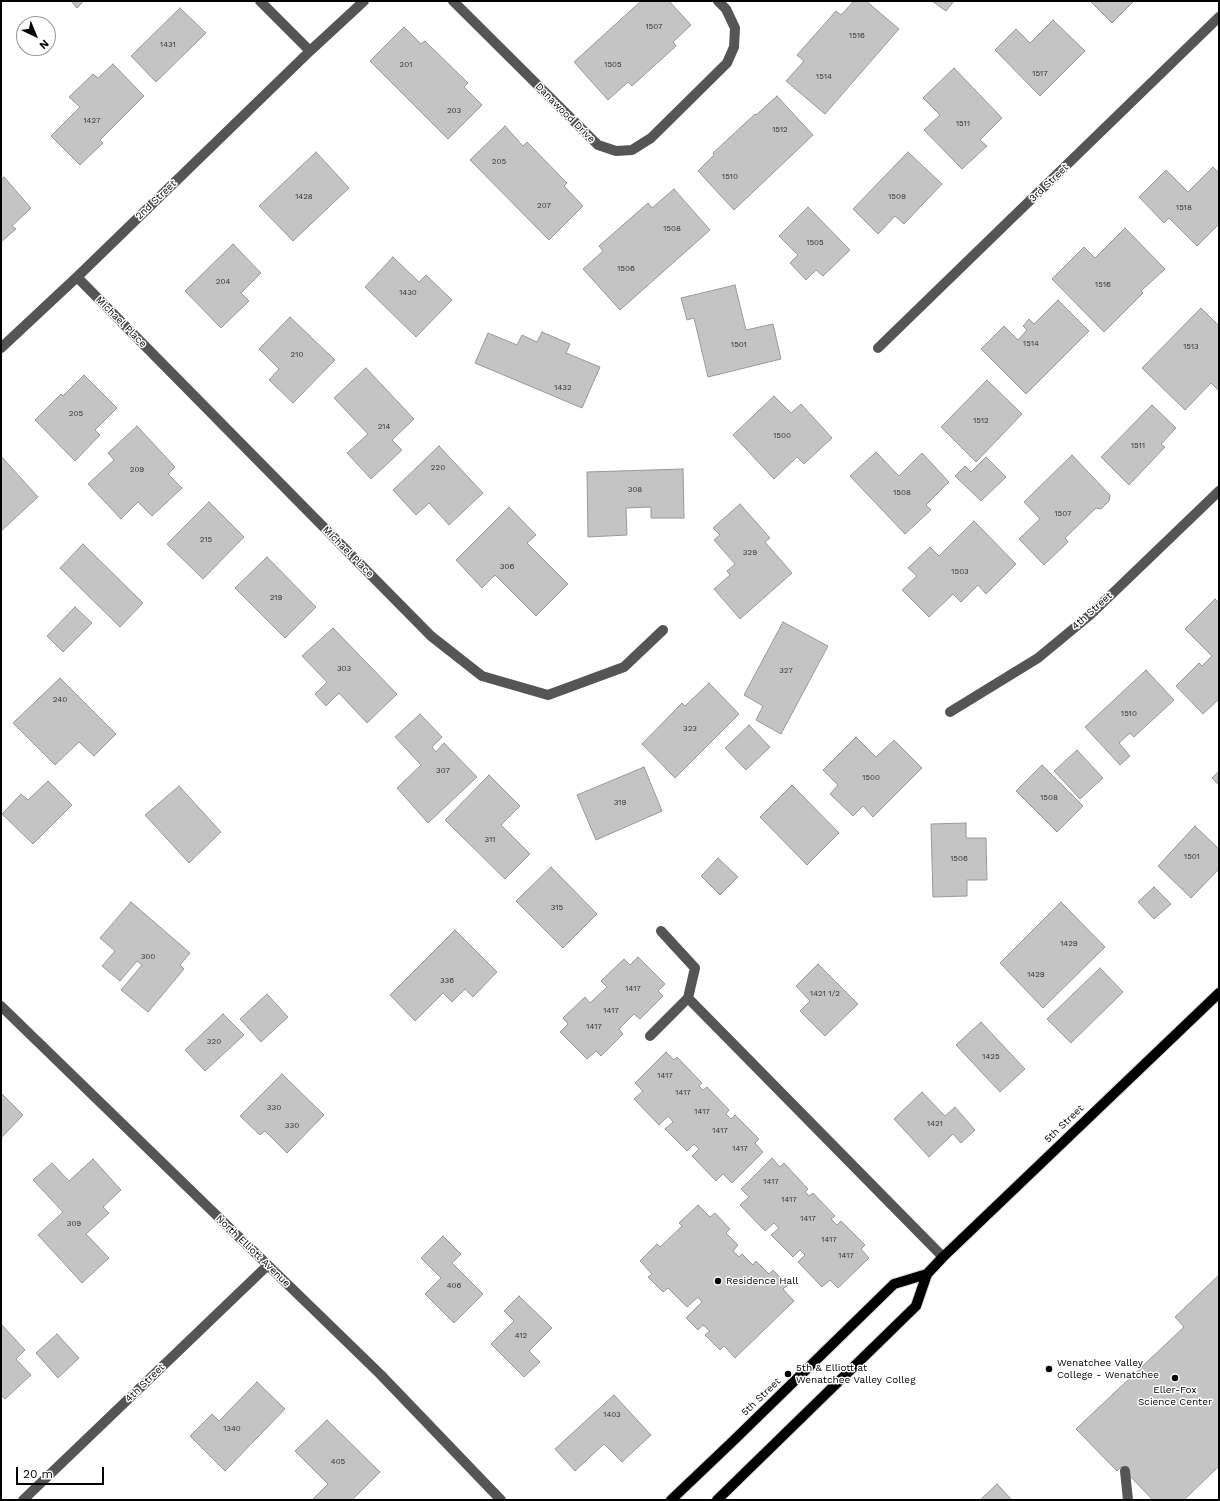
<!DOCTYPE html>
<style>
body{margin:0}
#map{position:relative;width:1220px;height:1501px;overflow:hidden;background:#fff;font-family:"Work Sans",sans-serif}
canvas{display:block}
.frame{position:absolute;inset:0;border:2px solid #000;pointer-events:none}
.north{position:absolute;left:16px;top:16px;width:40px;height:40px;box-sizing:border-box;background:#fff;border:1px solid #999;border-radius:50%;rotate:136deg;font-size:11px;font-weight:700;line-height:16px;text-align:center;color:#000}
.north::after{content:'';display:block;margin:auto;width:14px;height:18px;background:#000;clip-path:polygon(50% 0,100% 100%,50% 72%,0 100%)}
.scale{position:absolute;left:16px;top:1467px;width:88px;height:18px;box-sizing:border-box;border:2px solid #000;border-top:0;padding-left:5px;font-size:12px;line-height:14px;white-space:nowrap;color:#000;-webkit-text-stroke:3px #fff;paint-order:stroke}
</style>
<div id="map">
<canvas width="1220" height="1501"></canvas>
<div class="frame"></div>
<div class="north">N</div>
<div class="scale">20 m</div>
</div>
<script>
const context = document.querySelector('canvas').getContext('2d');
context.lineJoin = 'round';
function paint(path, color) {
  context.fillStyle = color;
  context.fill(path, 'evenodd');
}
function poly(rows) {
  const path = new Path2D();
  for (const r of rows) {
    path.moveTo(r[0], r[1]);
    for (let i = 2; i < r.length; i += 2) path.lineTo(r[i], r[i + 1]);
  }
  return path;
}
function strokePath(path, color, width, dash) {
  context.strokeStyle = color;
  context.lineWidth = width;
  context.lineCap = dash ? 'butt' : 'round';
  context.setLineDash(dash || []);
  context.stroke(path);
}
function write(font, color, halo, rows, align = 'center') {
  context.font = font + ' "Work Sans",sans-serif';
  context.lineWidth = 3;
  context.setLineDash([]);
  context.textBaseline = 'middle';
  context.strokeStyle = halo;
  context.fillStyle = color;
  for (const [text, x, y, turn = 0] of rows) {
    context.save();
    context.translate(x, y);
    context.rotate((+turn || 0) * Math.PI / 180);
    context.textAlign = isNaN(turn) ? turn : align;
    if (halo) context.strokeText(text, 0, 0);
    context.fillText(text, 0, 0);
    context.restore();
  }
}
const building = poly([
 [71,1,84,1,77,8,71,1],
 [641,1,669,1,691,25,673,42,676,46,632,86,628,82,608,100,574,62,641,1],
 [854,1,866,1,899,29,825,114,786,81,804,61,797,55,836,11,841,15,854,1],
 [932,1,954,1,946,11,932,1],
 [1090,1,1134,1,1112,23,1090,1],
 [180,8,206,33,156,82,131,56,180,8],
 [1053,20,1085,51,1040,96,995,50,1016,29,1030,43,1053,20],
 [404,27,421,44,425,41,468,83,464,87,482,105,448,139,370,61,404,27],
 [113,64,144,96,100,140,103,143,80,165,51,136,80,107,69,97,93,74,98,78,113,64],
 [954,68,1002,118,980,140,987,146,962,169,924,130,940,115,923,98,954,68],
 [777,96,813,135,734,210,698,171,714,155,713,153,755,114,756,115,777,96],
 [505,126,523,146,527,142,567,183,564,186,583,206,549,240,470,160,505,126],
 [316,152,349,188,293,241,259,206,316,152],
 [908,152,942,184,904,224,895,216,878,234,853,209,908,152],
 [1213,167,1219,173,1219,224,1197,246,1169,218,1164,223,1139,197,1166,170,1188,192,1213,167],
 [4,177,31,208,12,226,16,229,1,242,1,180,4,177],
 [674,189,710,230,620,310,583,269,603,251,599,246,648,203,652,208,674,189],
 [808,207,850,250,823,276,816,270,806,280,790,263,798,255,779,236,808,207],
 [1125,228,1165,269,1141,291,1143,293,1104,332,1052,279,1084,247,1095,258,1125,228],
 [233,244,261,273,241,293,249,301,221,328,185,291,233,244],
 [393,257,419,282,426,275,452,300,416,337,365,287,393,257],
 [735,285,746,330,773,324,781,359,708,377,694,318,687,320,681,298,735,285],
 [1058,300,1089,331,1026,394,981,349,1004,326,1018,340,1027,330,1023,326,1029,319,1034,324,1058,300],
 [1201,308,1219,326,1219,391,1211,383,1185,410,1142,368,1201,308],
 [290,317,335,360,293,403,269,380,279,369,259,349,290,317],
 [542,332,570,344,566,353,600,367,582,408,475,363,488,333,517,345,522,335,537,342,542,332],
 [366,368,414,419,392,440,402,450,371,479,347,453,368,434,334,398,366,368],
 [84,375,117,408,95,430,100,435,75,461,35,420,61,394,63,396,84,375],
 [987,380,1022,414,976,462,941,427,987,380],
 [774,396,791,413,801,404,832,438,804,464,797,457,774,479,733,435,774,396],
 [1152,405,1176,428,1161,444,1165,447,1129,485,1101,457,1152,405],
 [137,426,175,467,168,474,182,488,152,516,138,502,121,519,88,484,114,460,108,453,137,426],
 [439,446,483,493,449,525,429,503,416,515,393,490,439,446],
 [876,452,899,476,922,453,949,482,926,505,931,510,905,534,850,476,876,452],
 [1072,455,1110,495,1109,501,1101,509,1096,508,1065,538,1068,542,1044,565,1019,539,1040,519,1024,502,1072,455],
 [1,456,38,497,1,531,1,456],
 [986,457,1006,477,981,501,955,476,965,466,971,472,986,457],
 [683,469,684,518,651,518,651,507,626,508,627,535,588,537,587,472,683,469],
 [209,502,244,537,203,579,167,544,209,502],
 [740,504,770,538,765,542,792,573,740,619,714,589,730,575,727,571,735,564,714,540,720,535,713,528,740,504],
 [509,507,536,535,527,543,568,584,536,616,495,575,482,588,456,560,509,507],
 [974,521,1016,564,986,594,978,585,961,602,953,594,929,617,902,590,917,576,908,568,930,547,939,556,974,521],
 [83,544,143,603,120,627,60,568,83,544],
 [267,557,316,607,285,638,235,588,267,557],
 [1215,599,1219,603,1219,699,1203,714,1176,686,1199,663,1202,666,1212,656,1185,629,1215,599],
 [75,607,92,623,63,652,47,636,75,607],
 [783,622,828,646,781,734,756,720,763,706,744,695,783,622],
 [333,628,397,694,367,723,339,693,326,706,315,694,327,682,302,656,333,628],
 [1146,670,1174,700,1134,737,1130,733,1119,743,1130,756,1120,765,1085,727,1146,670],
 [60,678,116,734,94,756,79,742,55,765,13,723,60,678],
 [709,683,739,714,675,778,642,744,682,703,685,706,709,683],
 [420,714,442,737,432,747,436,752,444,743,477,777,428,823,397,788,421,765,395,737,420,714],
 [749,725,770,747,746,770,725,748,749,725],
 [856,737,876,757,894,740,922,768,873,817,863,806,853,816,830,794,838,785,823,770,856,737],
 [1077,750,1103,778,1080,799,1054,771,1077,750],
 [1042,765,1083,806,1057,832,1016,791,1042,765],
 [644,767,662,811,596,840,577,795,644,767],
 [1219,771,1219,785,1212,778,1219,771],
 [489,775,520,806,501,825,530,854,505,879,445,820,489,775],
 [48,781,72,805,33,844,2,814,21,794,28,800,48,781],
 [792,785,839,833,807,865,760,817,792,785],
 [179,786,221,832,189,863,145,815,179,786],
 [966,823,966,838,986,838,987,880,967,880,967,896,933,897,931,824,966,823],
 [1195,826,1219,849,1219,869,1191,898,1158,866,1195,826],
 [718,858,738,877,720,895,701,876,718,858],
 [551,867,597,914,563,948,516,901,551,867],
 [1154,887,1171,904,1154,919,1138,902,1154,887],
 [131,902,190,953,180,965,184,969,148,1012,121,990,142,965,137,961,120,981,102,966,115,951,100,938,131,902],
 [1061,902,1105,947,1043,1008,1000,963,1061,902],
 [455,930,497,972,473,997,465,989,452,1002,443,993,415,1021,390,995,455,930],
 [638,957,665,984,658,991,663,996,640,1019,634,1014,619,1029,623,1034,601,1056,596,1051,587,1059,560,1032,568,1024,563,1018,585,997,590,1003,607,987,601,981,624,959,630,965,638,957],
 [818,964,858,1004,825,1036,800,1011,810,1001,796,986,818,964],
 [1100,968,1123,992,1071,1043,1047,1019,1100,968],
 [267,994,288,1017,261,1042,240,1019,267,994],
 [223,1014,244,1035,205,1071,185,1050,223,1014],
 [981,1022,1025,1069,1000,1092,956,1045,981,1022],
 [666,1052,674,1060,677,1057,702,1083,699,1086,703,1090,707,1087,729,1110,726,1114,731,1119,735,1115,759,1139,755,1143,763,1152,732,1183,723,1174,716,1181,692,1156,699,1149,694,1144,687,1151,665,1129,673,1122,668,1116,659,1125,634,1099,643,1091,635,1083,666,1052],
 [282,1074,324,1115,287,1153,265,1131,260,1135,240,1116,282,1074],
 [922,1092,945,1116,955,1107,975,1130,961,1143,953,1134,929,1157,894,1119,922,1092],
 [1,1093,23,1115,1,1138,1,1093],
 [772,1158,780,1167,784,1163,808,1189,805,1192,809,1196,813,1193,835,1216,831,1219,837,1225,841,1221,865,1245,861,1249,869,1258,838,1288,830,1280,822,1287,798,1262,805,1255,800,1250,793,1257,771,1235,779,1228,774,1223,765,1231,740,1205,749,1197,741,1189,772,1158],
 [93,1159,121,1190,103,1207,109,1213,86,1234,109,1258,82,1283,38,1235,63,1212,33,1180,52,1163,69,1181,93,1159],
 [698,1205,710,1217,715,1213,730,1229,726,1233,738,1245,733,1251,739,1257,742,1254,753,1265,756,1261,769,1274,773,1270,788,1285,783,1289,794,1301,735,1358,724,1346,720,1350,705,1335,710,1331,703,1325,698,1330,686,1318,702,1302,698,1297,687,1307,668,1288,663,1292,648,1277,652,1274,640,1261,657,1244,660,1247,682,1226,679,1223,698,1205],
 [443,1236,461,1254,452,1263,483,1294,454,1323,425,1294,441,1278,421,1258,443,1236],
 [1219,1275,1219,1466,1184,1500,1153,1500,1121,1467,1117,1471,1076,1429,1184,1327,1175,1317,1219,1275],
 [519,1296,552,1328,529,1351,540,1362,524,1377,491,1344,514,1321,504,1311,519,1296],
 [1,1324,25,1350,16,1359,31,1375,5,1399,1,1395,1,1324],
 [57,1334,79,1358,58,1378,36,1353,57,1334],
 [257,1382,285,1409,225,1471,190,1436,212,1414,219,1421,257,1382],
 [614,1395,651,1435,622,1462,604,1444,575,1471,555,1449,614,1395],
 [327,1420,380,1472,352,1500,312,1500,328,1484,295,1451,327,1420],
 [997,1484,1012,1500,980,1500,997,1484]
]);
paint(building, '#c4c4c4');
strokePath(building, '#999', 1);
const major = poly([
 [671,1500,732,1442,894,1284,927,1274],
 [717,1500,916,1306,927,1274,943,1257,1219,993]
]);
strokePath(major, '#dbdbdb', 12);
strokePath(poly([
 [260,1,310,51],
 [453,1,598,145,616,151,632,150,651,138,727,63,734,47,735,28,726,9,718,1],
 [77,277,431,636,482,676,548,695,624,667,663,630],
 [1,348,77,277,310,51,364,1],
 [878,348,1219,17],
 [950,712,1038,658,1090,615,1219,491],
 [661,931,695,968,688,998,943,1257],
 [1,1006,380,1374,501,1500],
 [650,1036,688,998],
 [1125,1471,1128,1500],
 [23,1500,267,1266]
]), '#555', 10);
strokePath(major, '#000', 10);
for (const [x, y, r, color] of [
 [718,1281,4,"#000"],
 [1049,1369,4,"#000"],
 [788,1374,4,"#000"],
 [1175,1378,4,"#000"]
]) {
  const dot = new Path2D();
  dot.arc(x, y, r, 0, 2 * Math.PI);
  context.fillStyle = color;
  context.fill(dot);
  strokePath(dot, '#fff', 1.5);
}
write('8px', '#313131', null, [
 ["1507",654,27],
 ["1516",857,36],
 ["1431",168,45],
 ["201",406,65],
 ["1505",613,65],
 ["1517",1040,74],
 ["1514",824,77],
 ["203",454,111],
 ["1427",92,121],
 ["1511",963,124],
 ["1512",780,130],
 ["205",499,162],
 ["1510",730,177],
 ["1428",304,197],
 ["1509",897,197],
 ["207",544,206],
 ["1518",1184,208],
 ["1508",672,229],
 ["1505",815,243],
 ["1506",626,269],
 ["204",223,282],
 ["1516",1103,285],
 ["1430",408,293],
 ["1514",1031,344],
 ["1501",739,345],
 ["1513",1191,347],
 ["210",297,355],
 ["1432",563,388],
 ["205",76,414],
 ["1512",981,421],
 ["214",384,427],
 ["1500",782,436],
 ["1511",1138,446],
 ["220",438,468],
 ["209",137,470],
 ["308",635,490],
 ["1508",902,493],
 ["1507",1063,514],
 ["215",206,540],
 ["329",750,553],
 ["306",507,567],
 ["1503",960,572],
 ["219",276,598],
 ["303",344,669],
 ["327",786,671],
 ["240",60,700],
 ["1510",1129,714],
 ["323",690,729],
 ["307",443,771],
 ["1500",871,778],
 ["1508",1049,798],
 ["319",620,803],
 ["311",490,840],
 ["1501",1192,857],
 ["1506",959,859],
 ["315",557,908],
 ["1429",1069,944],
 ["300",148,957],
 ["1429",1036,975],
 ["336",447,981],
 ["1417",633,989],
 ["1421 1/2",825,994],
 ["1417",611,1011],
 ["1417",594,1027],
 ["320",214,1042],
 ["1425",991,1057],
 ["1417",665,1076],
 ["1417",683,1093],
 ["330",274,1108],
 ["1417",702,1112],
 ["1421",935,1124],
 ["330",292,1126],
 ["1417",720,1131],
 ["1417",740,1149],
 ["1417",771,1182],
 ["1417",789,1200],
 ["1417",808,1219],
 ["309",74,1224],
 ["1417",829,1240],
 ["1417",846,1256],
 ["406",454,1286],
 ["412",521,1336],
 ["1403",612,1415],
 ["1340",232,1429],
 ["405",338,1462]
]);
write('10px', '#000', '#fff', [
 ["Danawood Drive",565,113,45],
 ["3rd Street",1049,183,-44],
 ["2nd Street",156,200,-44],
 ["Michael Place",121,322,45],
 ["Michael Place",348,552,45],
 ["4th Street",1092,611,-42],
 ["5th Street",1064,1124,-44],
 ["North Elliott Avenue",253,1251,44],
 ["4th Street",145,1383,-44],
 ["5th Street",761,1397,-44]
]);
write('10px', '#000', '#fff', [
 ["Residence Hall",726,1281],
 ["Wenatchee Valley",1057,1363],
 ["College - Wenatchee",1057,1375],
 ["5th & Elliott at",796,1368],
 ["Wenatchee Valley Colleg",796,1380],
 ["Eller-Fox",1175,1390,"center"],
 ["Science Center",1175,1402,"center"]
], 'left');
</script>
